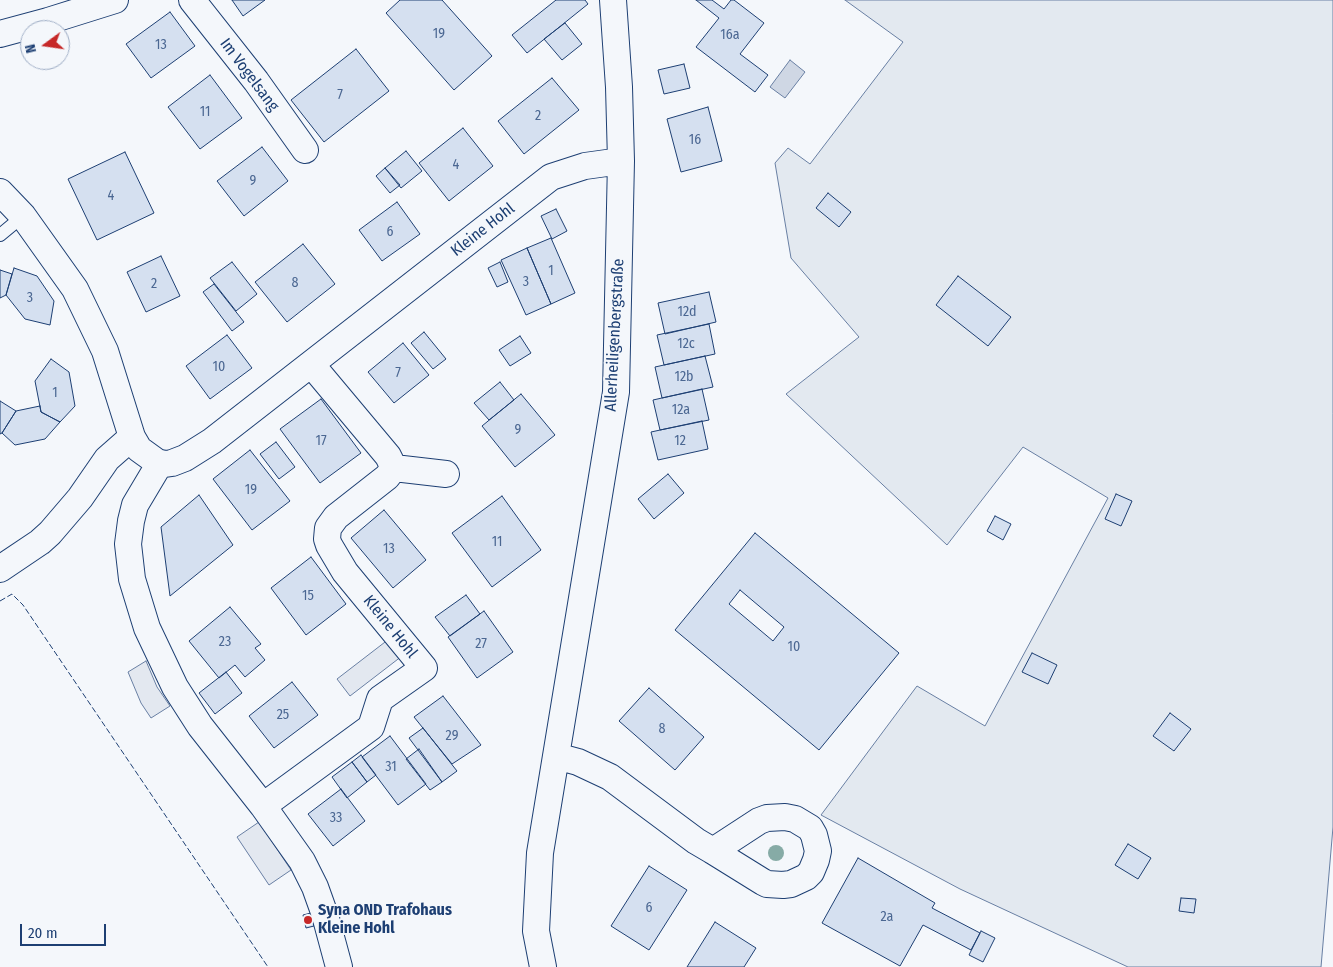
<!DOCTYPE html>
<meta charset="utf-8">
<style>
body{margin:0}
#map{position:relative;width:1333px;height:967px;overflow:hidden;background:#f4f7fb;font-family:"Fira Sans Condensed",sans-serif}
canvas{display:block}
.north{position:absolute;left:20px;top:20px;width:50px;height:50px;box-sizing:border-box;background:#f4f7fb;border:1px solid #9eadc5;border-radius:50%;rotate:256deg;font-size:14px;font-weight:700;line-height:20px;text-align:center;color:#1d3f73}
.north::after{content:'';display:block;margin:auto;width:18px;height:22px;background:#c62828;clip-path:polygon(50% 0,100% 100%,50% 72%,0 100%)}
.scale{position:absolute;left:20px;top:924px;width:86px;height:22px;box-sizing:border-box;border:2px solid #1d3f73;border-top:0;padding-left:6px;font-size:15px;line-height:18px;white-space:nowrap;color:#1d3f73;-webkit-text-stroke:4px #f4f7fb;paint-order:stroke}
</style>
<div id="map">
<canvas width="1333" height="967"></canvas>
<div class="north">N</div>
<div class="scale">20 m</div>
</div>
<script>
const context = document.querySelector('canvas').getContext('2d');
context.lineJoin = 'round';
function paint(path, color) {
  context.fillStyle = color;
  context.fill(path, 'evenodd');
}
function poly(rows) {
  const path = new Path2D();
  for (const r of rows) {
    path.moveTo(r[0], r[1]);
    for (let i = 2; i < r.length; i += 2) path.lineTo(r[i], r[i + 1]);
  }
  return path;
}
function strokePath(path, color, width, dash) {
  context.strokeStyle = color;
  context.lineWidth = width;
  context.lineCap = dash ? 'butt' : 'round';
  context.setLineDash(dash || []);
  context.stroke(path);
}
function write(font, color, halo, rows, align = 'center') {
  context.font = font + ' "Fira Sans Condensed",sans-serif';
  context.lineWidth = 4;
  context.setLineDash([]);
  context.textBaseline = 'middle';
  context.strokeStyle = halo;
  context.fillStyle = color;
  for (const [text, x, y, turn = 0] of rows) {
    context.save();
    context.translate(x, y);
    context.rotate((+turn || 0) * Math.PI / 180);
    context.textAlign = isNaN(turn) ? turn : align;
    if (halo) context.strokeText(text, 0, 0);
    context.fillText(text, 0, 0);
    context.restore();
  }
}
const green = poly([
 [845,0,1333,0,1333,827,1321,967,1128,967,960,889,821,815,917,686,985,726,1108,498,1023,447,947,545,786,394,859,337,791,258,775,163,788,148,810,164,903,42,845,0]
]);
paint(green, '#e3e9f0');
strokePath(green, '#687fa3', 1);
const parking = poly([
 [389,639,402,656,350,696,337,679,389,639],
 [146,661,157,687,170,706,151,718,141,703,128,672,146,661],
 [259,822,291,870,269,885,237,837,259,822]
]);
paint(parking, '#e3e8f0');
strokePath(parking, '#687fa3', 1);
const water = poly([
 [790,60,805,72,785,98,770,87,790,60]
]);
paint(water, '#cfd7e4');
strokePath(water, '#687fa3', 1);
const building = poly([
 [232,0,265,0,243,16,232,0],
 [400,0,442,0,492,56,454,90,386,13,400,0],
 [556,0,585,0,588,4,527,53,512,35,556,0],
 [696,0,712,0,724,9,731,0,734,0,764,23,740,54,768,75,755,92,696,47,719,18,696,0],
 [170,12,195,46,151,78,126,44,170,12],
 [565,23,582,44,562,60,544,39,565,23],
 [356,49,389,91,324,142,291,100,356,49],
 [684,64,690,88,664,94,658,70,684,64],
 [210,75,242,118,200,149,168,107,210,75],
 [552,78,579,110,524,154,498,121,552,78],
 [708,107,722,161,681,172,667,119,708,107],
 [463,128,493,166,449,201,419,163,463,128],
 [262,147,288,181,244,216,217,181,262,147],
 [406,151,422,171,401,188,385,168,406,151],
 [125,152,154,213,97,240,68,179,125,152],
 [385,168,400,185,390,193,376,176,385,168],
 [828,193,851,212,839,227,816,208,828,193],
 [397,202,420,234,382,261,359,230,397,202],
 [556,209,567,231,552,239,541,216,556,209],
 [551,238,575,293,551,304,527,248,551,238],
 [303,244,335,284,287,322,255,282,303,244],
 [527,248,551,304,526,315,501,260,527,248],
 [161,256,180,296,146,312,127,272,161,256],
 [232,262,257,294,236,311,210,278,232,262],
 [500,262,508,282,497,287,488,268,500,262],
 [14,268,37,276,54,301,50,325,25,319,6,295,14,268],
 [0,270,12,274,6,295,0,298,0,270],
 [958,276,1011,317,988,346,936,305,958,276],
 [214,284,244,322,232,331,203,292,214,284],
 [709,292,716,322,665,334,658,303,709,292],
 [709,324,715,354,664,365,657,335,709,324],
 [424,332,446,359,433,369,411,343,424,332],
 [227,335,252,368,210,399,186,366,227,335],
 [520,336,531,353,510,366,499,350,520,336],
 [403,343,429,375,394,403,368,372,403,343],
 [705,356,713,387,662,398,655,367,705,356],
 [51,359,69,372,75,406,60,422,41,412,35,381,51,359],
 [500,382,514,400,489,420,474,403,500,382],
 [702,389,709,420,660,430,653,400,702,389],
 [521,394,555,435,515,467,482,426,521,394],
 [321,399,361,453,320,483,280,429,321,399],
 [0,401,16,411,2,433,0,434,0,401],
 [40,406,41,412,60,422,45,439,15,445,2,433,16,411,40,406],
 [702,421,708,449,658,460,651,432,702,421],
 [276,442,295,467,279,479,260,454,276,442],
 [250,450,290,501,252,530,213,479,250,450],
 [668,474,684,493,654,519,638,499,668,474],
 [1116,494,1132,501,1121,526,1105,519,1116,494],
 [199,495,233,545,170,596,161,527,199,495],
 [502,496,541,550,492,587,452,533,502,496],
 [384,510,426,560,393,588,351,538,384,510],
 [995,516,1011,524,1003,540,987,531,995,516],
 [755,533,899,653,819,750,675,630,755,533],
 [740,590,784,627,773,641,729,604,740,590],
 [311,557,346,604,306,635,271,588,311,557],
 [466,595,480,614,450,636,435,617,466,595],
 [230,607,261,644,255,648,265,660,245,677,235,665,219,678,189,641,230,607],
 [484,611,513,652,477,678,448,637,484,611],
 [1032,653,1057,665,1048,684,1022,672,1032,653],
 [226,672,242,693,215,714,199,693,226,672],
 [292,682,318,715,274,748,249,716,292,682],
 [649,688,704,737,675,770,619,721,649,688],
 [443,696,481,745,452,764,414,717,443,696],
 [1170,713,1191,729,1174,751,1153,736,1170,713],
 [423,728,457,771,442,782,409,738,423,728],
 [390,736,426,784,398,805,362,757,390,736],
 [419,749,442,782,430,790,406,759,419,749],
 [361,755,376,775,367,782,352,762,361,755],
 [352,762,367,782,347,798,332,777,352,762],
 [341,789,365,821,333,846,308,814,341,789],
 [1128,844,1151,858,1138,879,1115,865,1128,844],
 [858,858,935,903,932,908,980,933,971,950,923,925,900,966,822,923,858,858],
 [649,866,687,890,649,950,611,926,649,866],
 [1181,898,1196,899,1194,913,1179,911,1181,898],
 [311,913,314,926,306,928,303,915,311,913],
 [715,922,756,948,744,967,687,967,715,922],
 [981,931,995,938,983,962,969,955,981,931]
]);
paint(building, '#d5e0f0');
strokePath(building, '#1d3f73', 1);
const lane = poly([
 [0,235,23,216]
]);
const street = poly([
 [192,0,256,81,305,150],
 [0,34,48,21,115,0],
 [0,192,23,216,75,289,105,351,132,437],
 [160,463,135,505,131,521,128,544,132,579,147,628,175,687,200,726,263,806,302,861,315,887,325,915,339,967],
 [394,468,446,474],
 [0,569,40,542,50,533,80,498,107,459,132,437,139,449,157,462,165,464,172,463,185,458,212,441,551,177,585,166,621,161],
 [556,756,578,762,610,777,696,841,713,851,763,882,767,884,783,885,791,884,806,877,811,872,816,860,818,851,814,835,810,828,795,819,785,817,767,818,759,821,713,851],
 [263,806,371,727,380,699,424,668,345,572,329,545,327,539,328,528,336,517,387,477,394,468,388,456,311,364],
 [543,967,536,931,540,853,616,392,621,161,619,87,613,0]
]);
strokePath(lane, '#1d3f73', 14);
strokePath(street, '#1d3f73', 28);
strokePath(lane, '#f4f7fb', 12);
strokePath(street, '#f4f7fb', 26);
strokePath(poly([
 [0,601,12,594,23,605,268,967]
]), '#1d3f73', 1, [6, 2.5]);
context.fillStyle = '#86aba6';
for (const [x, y] of [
 [776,853]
]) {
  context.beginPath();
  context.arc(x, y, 8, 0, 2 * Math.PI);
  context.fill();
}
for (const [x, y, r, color] of [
 [308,920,5,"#c62828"]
]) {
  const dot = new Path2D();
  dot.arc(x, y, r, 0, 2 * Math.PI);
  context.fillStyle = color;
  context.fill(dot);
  strokePath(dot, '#f4f7fb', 2);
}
write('14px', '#4b6792', null, [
 ["19",439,34],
 ["16a",730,35],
 ["13",161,45],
 ["7",340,95],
 ["11",205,112],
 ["2",538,116],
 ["16",695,140],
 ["4",456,165],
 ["9",253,181],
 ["4",111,196],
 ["6",390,232],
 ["1",551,271],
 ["3",526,282],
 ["8",295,283],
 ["2",154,284],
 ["3",30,298],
 ["12d",687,312],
 ["12c",686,344],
 ["10",219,367],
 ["7",398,373],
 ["12b",684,377],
 ["1",55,393],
 ["12a",681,410],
 ["9",518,430],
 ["17",321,441],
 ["12",680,441],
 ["19",251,490],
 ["11",497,542],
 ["13",389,549],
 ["15",308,596],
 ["23",225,642],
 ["27",481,644],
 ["10",794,647],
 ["25",283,715],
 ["8",662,729],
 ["29",452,736],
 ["31",391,767],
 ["33",336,818],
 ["6",649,908],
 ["2a",887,917]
]);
write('16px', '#1d3f73', '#f4f7fb', [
 ["Im Vogelsang",249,75,53],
 ["Kleine Hohl",483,230,-38],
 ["Allerheiligenbergstraße",615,335,-87],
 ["Kleine Hohl",390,627,51]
]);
write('bold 16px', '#1d3f73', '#f4f7fb', [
 ["Syna OND Trafohaus",318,911],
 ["Kleine Hohl",318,929]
], 'left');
</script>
